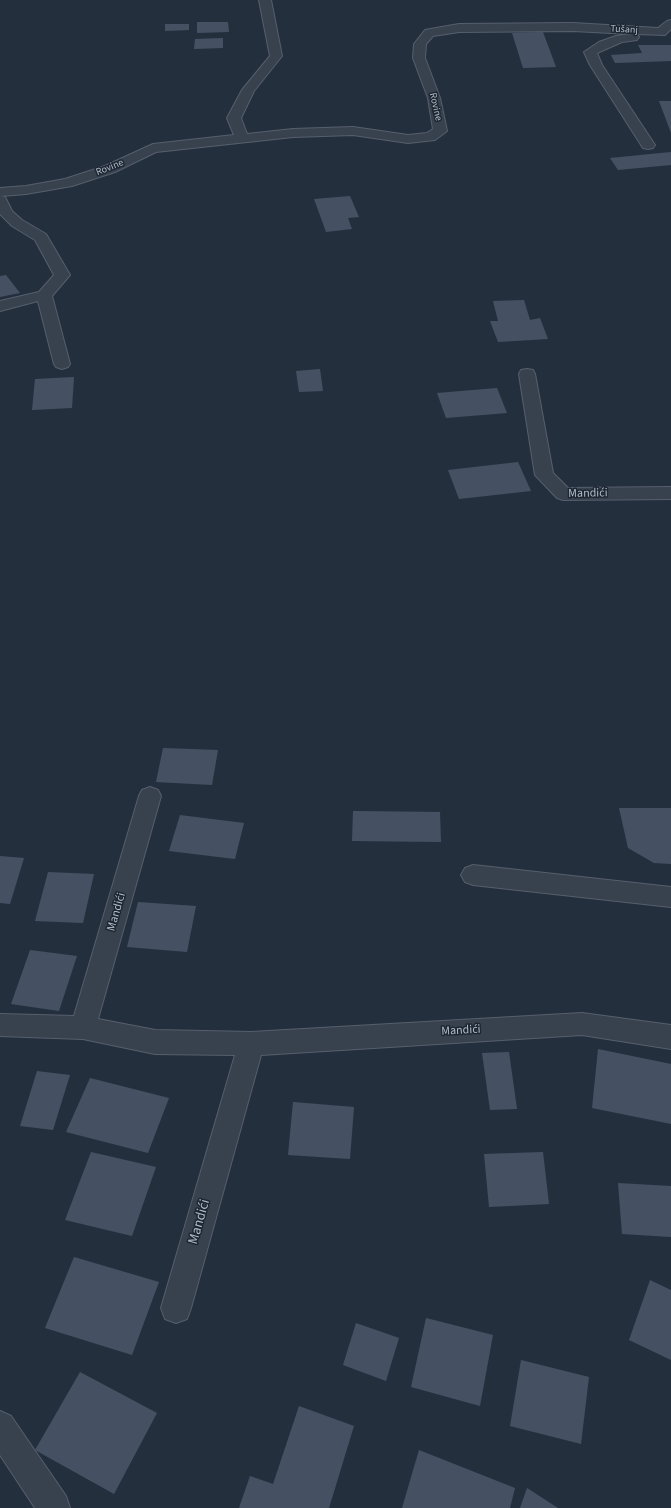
<!DOCTYPE html>
<meta charset="utf-8">
<style>
body{margin:0}
canvas{display:block;background:#242f3e}
</style>
<canvas width="671" height="1508"></canvas>
<script>
const context = document.querySelector('canvas').getContext('2d');
context.lineJoin = 'round';
function paint(path, color) {
  context.fillStyle = color;
  context.fill(path, 'evenodd');
}
function poly(rows) {
  const path = new Path2D();
  for (const r of rows) {
    path.moveTo(r[0], r[1]);
    for (let i = 2; i < r.length; i += 2) path.lineTo(r[i], r[i + 1]);
  }
  return path;
}
function strokePath(path, color, width, dash) {
  context.strokeStyle = color;
  context.lineWidth = width;
  context.lineCap = dash ? 'butt' : 'round';
  context.setLineDash(dash || []);
  context.stroke(path);
}
function write(font, color, halo, rows, align = 'center') {
  context.font = font + ' "Source Sans 3",sans-serif';
  context.lineWidth = 3;
  context.setLineDash([]);
  context.textBaseline = 'middle';
  context.strokeStyle = halo;
  context.fillStyle = color;
  for (const [text, x, y, turn = 0] of rows) {
    context.save();
    context.translate(x, y);
    context.rotate((+turn || 0) * Math.PI / 180);
    context.textAlign = isNaN(turn) ? turn : align;
    if (halo) context.strokeText(text, 0, 0);
    context.fillText(text, 0, 0);
    context.restore();
  }
}
paint(poly([
 [197,22,228,22,229,32,197,33],
 [165,24,189,24,189,30,165,31],
 [543,32,556,67,523,68,512,33],
 [223,38,223,48,194,49,195,39],
 [638,45,671,45,671,61,615,63,611,55,642,53],
 [659,101,671,101,671,133],
 [671,152,671,165,618,170,610,158],
 [350,196,359,217,348,218,352,229,326,232,314,199],
 [6,275,20,293,0,297,0,276],
 [524,300,530,320,540,318,548,339,498,342,490,321,498,321,493,301],
 [320,369,323,391,299,392,296,371],
 [74,377,72,408,32,410,35,379],
 [497,388,507,413,446,418,437,393],
 [518,462,531,491,459,499,448,470],
 [163,748,218,750,212,785,156,782],
 [619,808,671,808,671,864,654,863,628,848],
 [353,811,440,812,441,842,352,841],
 [180,815,244,823,235,859,169,851],
 [0,856,24,858,10,904,0,903],
 [48,872,94,874,83,923,35,921],
 [138,902,196,906,187,952,127,947],
 [30,950,77,956,59,1011,11,1004],
 [598,1049,671,1064,671,1124,592,1108],
 [509,1052,517,1109,490,1110,482,1053],
 [37,1071,70,1075,53,1130,20,1126],
 [90,1078,169,1098,148,1153,66,1132],
 [293,1102,354,1107,350,1159,288,1155],
 [91,1152,156,1167,132,1236,65,1220],
 [543,1152,549,1204,489,1207,484,1154],
 [618,1183,671,1186,671,1237,622,1234],
 [74,1257,159,1282,132,1355,45,1328],
 [650,1280,671,1290,671,1360,629,1340],
 [426,1318,493,1335,480,1406,411,1387],
 [356,1323,399,1338,386,1381,343,1365],
 [521,1360,589,1377,581,1444,510,1426],
 [80,1372,157,1413,114,1494,35,1450],
 [299,1406,354,1426,329,1508,239,1508,250,1476,273,1484],
 [419,1450,515,1488,510,1508,402,1508],
 [527,1488,558,1508,520,1508]
]), '#455162');
const minor = poly([
 [259,0,271,0,282,56,254,91,241,118,247,134,293,129,353,127,408,135,427,133,433,129,428,98,413,58,414,44,425,30,459,24,573,23,658,28,667,21,671,20,671,29,665,35,636,34,639,37,637,40,622,42,597,53,602,65,655,145,653,148,648,149,643,148,590,65,584,52,599,42,616,36,631,34,573,31,459,32,433,36,426,44,425,58,440,98,447,131,435,140,408,143,353,135,293,137,156,152,115,172,72,186,26,194,1,196,5,197,12,211,22,220,46,234,70,275,52,296,70,364,68,367,62,369,56,367,54,364,38,301,0,311,0,301,39,292,54,275,35,240,12,226,0,214,0,188,26,186,65,179,105,166,153,144,234,135,227,118,242,90,270,56,259,0],
 [527,369,533,370,535,374,553,473,568,488,671,487,671,499,563,500,557,498,535,475,519,374,521,370,527,369],
 [150,787,158,790,161,796,98,1019,155,1030,251,1032,582,1013,671,1025,671,1049,582,1035,261,1055,191,1308,187,1319,176,1323,165,1319,161,1308,235,1055,155,1054,83,1039,0,1036,0,1014,74,1016,139,796,142,790,150,787],
 [473,865,671,887,671,907,473,885,465,882,461,875,465,868,473,865],
 [0,1411,11,1416,66,1496,70,1508,35,1508,0,1455,0,1411]
]);
strokePath(minor, '#565f6c', 2);
paint(minor, '#38414e');
write('10px', '#b4bcc9', '#1d2633', [
 ["Tušanj",624,30,3],
 ["Rovine",435,107,77],
 ["Rovine",110,168,-22]
]);
write('12px', '#b4bcc9', '#1d2633', [
 ["Mandići",588,494,-1],
 ["Mandići",117,912,-74],
 ["Mandići",461,1031,-3]
]);
write('14px', '#b4bcc9', '#1d2633', [
 ["Mandići",200,1222,-74]
]);
</script>
